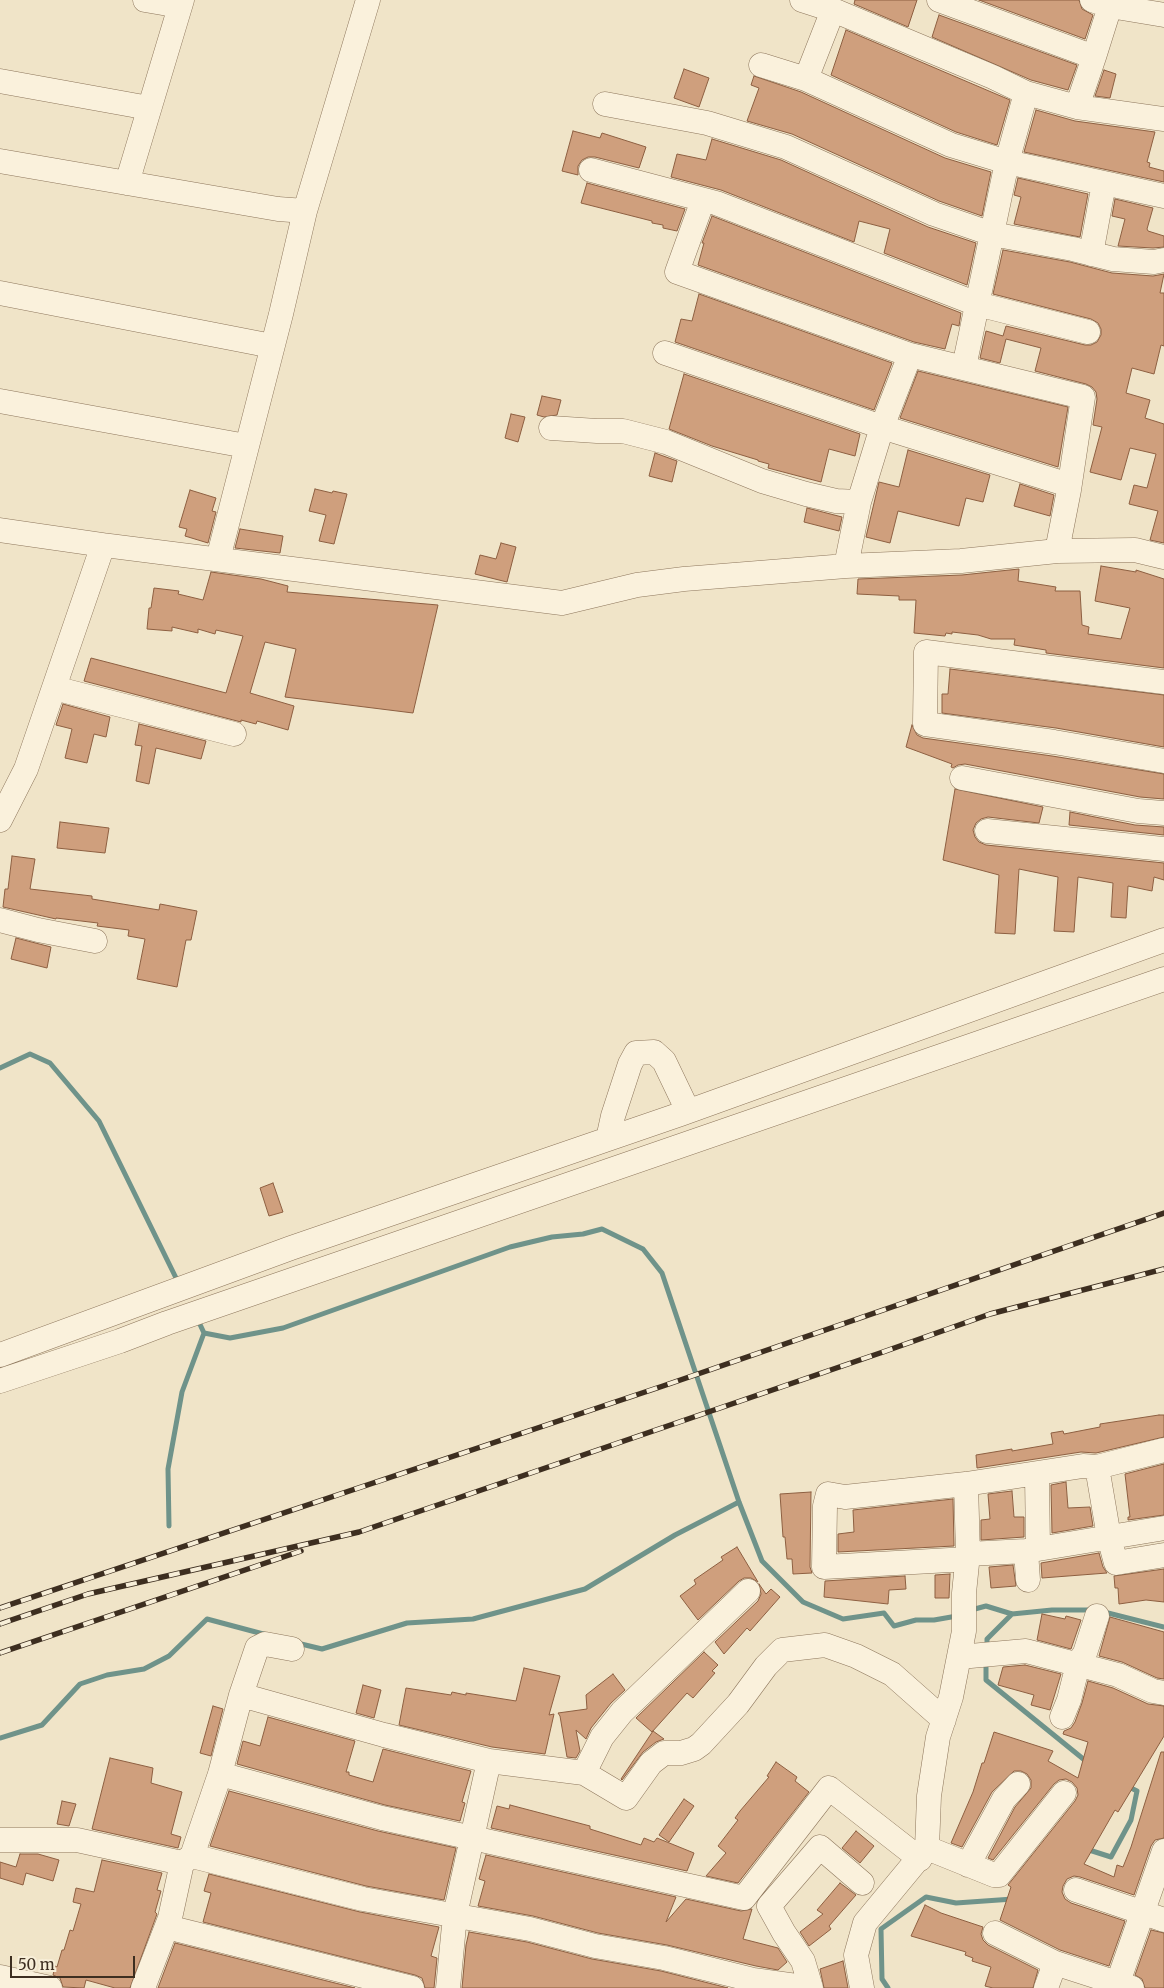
<!DOCTYPE html>
<style>
body{margin:0}
#map{position:relative;width:1164px;height:1988px;overflow:hidden;background:#f0e4c8;font-family:Merriweather,serif}
canvas{display:block}
.scale{position:absolute;left:10px;top:1956px;width:125px;height:22px;box-sizing:border-box;border:2px solid #3d2e20;border-top:0;padding-left:6px;font-size:15px;line-height:18px;white-space:nowrap;color:#3d2e20;-webkit-text-stroke:4px #f7eed8;paint-order:stroke}
</style>
<div id="map">
<canvas width="1164" height="1988"></canvas>
<div class="scale">50 m</div>
</div>
<script>
const context = document.querySelector('canvas').getContext('2d');
context.lineJoin = 'round';
function poly(rows) {
  const path = new Path2D();
  for (const r of rows) {
    path.moveTo(r[0], r[1]);
    for (let i = 2; i < r.length; i += 2) path.lineTo(r[i], r[i + 1]);
  }
  return path;
}
function strokePath(path, color, width, dash) {
  context.strokeStyle = color;
  context.lineWidth = width;
  context.lineCap = dash ? 'butt' : 'round';
  context.setLineDash(dash || []);
  context.stroke(path);
}
function paint(path, color) {
  context.fillStyle = color;
  context.fill(path, 'evenodd');
}
strokePath(poly([
 [0,1068,30,1054,50,1063,99,1121,178,1282],
 [197,1318,204,1333,230,1338,283,1328,510,1247,552,1237,583,1234,602,1229,643,1249,662,1273,739,1502,762,1561,803,1602,843,1619,884,1613,894,1626,916,1620,934,1620,957,1616],
 [169,1526,168,1469,182,1392,204,1333],
 [971,1610,986,1606,1012,1614,1052,1610,1093,1610],
 [1104,1612,1164,1627],
 [297,1643,322,1649,407,1623,473,1619,585,1589,675,1535,739,1502],
 [987,1648,987,1639,1012,1614],
 [986,1662,986,1680,1087,1762],
 [0,1738,42,1725,80,1684,107,1675,144,1669,169,1656,207,1619,267,1635],
 [1086,1849,1111,1857,1131,1820,1137,1791,1127,1786],
 [888,1988,882,1979,881,1929,926,1897,956,1903,1013,1899]
]), '#6f938a', 5);
const building = poly([
 [855,0,917,0,908,27,854,4,855,0],
 [979,0,1079,0,1082,9,1093,15,1085,39,979,0],
 [939,15,1077,65,1068,90,1031,80,932,37,939,15],
 [846,30,1010,100,997,145,956,132,831,75,846,30],
 [684,69,709,78,699,107,674,98,684,69],
 [1104,70,1116,74,1110,98,1095,96,1104,70],
 [754,76,801,92,945,158,991,172,982,216,939,201,792,134,747,121,759,88,751,85,754,76],
 [1036,110,1075,121,1155,132,1147,162,1150,163,1149,167,1164,171,1164,182,1024,152,1036,110],
 [573,131,600,138,602,133,646,147,639,168,595,157,588,157,582,160,578,166,578,175,562,171,573,131],
 [712,139,781,160,928,227,976,243,967,285,884,253,890,229,859,221,854,242,721,190,671,177,677,154,706,160,712,139],
 [1018,178,1088,194,1080,237,1014,224,1021,197,1014,195,1018,178],
 [587,183,685,209,677,231,663,228,663,225,652,223,652,221,581,203,587,183],
 [1115,199,1153,208,1147,229,1148,231,1164,236,1164,247,1153,248,1118,246,1125,219,1112,216,1115,199],
 [712,216,961,313,959,326,952,324,945,349,914,342,698,265,704,243,702,243,712,216],
 [1003,250,1070,262,1112,273,1153,276,1164,274,1160,293,1164,293,1164,346,1161,345,1154,374,1132,368,1126,393,1150,400,1145,418,1164,424,1164,543,1150,540,1158,511,1129,504,1134,485,1147,488,1156,454,1130,448,1121,480,1090,472,1102,427,1093,425,1097,399,1096,392,1092,387,1086,384,1035,371,1041,348,1006,339,1000,363,980,358,986,331,1003,336,1006,326,1085,345,1091,345,1097,342,1101,335,1101,329,1098,323,1091,319,993,294,1003,250],
 [699,294,892,363,874,410,675,342,681,319,692,321,699,294],
 [918,371,1068,407,1058,467,900,418,918,371],
 [684,374,860,434,855,456,829,449,821,482,768,468,769,464,758,461,758,460,712,446,669,429,684,374],
 [542,396,561,400,557,415,544,417,537,415,542,396],
 [511,414,525,417,518,442,505,438,511,414],
 [908,450,990,475,983,502,966,498,959,526,898,511,890,543,866,537,879,482,899,487,908,450],
 [655,453,677,461,672,482,649,476,655,453],
 [1020,484,1054,495,1050,516,1014,506,1020,484],
 [315,489,332,493,333,491,347,494,334,544,319,541,326,515,309,511,315,489],
 [190,490,216,498,212,511,216,512,208,543,185,536,187,529,179,527,190,490],
 [807,508,842,517,839,531,804,522,807,508],
 [240,529,283,536,280,553,235,548,240,529],
 [501,543,516,547,507,582,475,574,480,555,496,559,501,543],
 [1101,566,1136,572,1136,570,1164,579,1164,668,1046,653,1046,650,1014,645,1015,639,991,639,978,635,952,632,952,634,946,633,945,636,914,633,916,600,899,600,899,596,857,594,858,579,962,575,1019,569,1018,581,1056,587,1055,591,1080,591,1082,625,1089,627,1088,634,1121,639,1130,608,1095,601,1101,566],
 [211,572,261,579,288,586,287,592,438,605,413,713,285,697,296,649,265,642,250,693,294,706,288,730,257,721,256,724,241,720,241,722,84,681,91,658,226,693,243,636,216,630,215,634,198,629,198,633,172,627,172,631,147,629,149,608,151,608,154,588,179,591,178,594,203,600,211,572],
 [950,669,1164,695,1164,747,1056,728,942,713,942,694,948,694,950,669],
 [63,704,110,717,106,737,94,734,87,763,65,758,72,729,56,725,63,704],
 [139,724,206,741,201,759,156,748,149,784,136,781,142,746,135,745,139,724],
 [912,725,917,735,923,738,1052,756,1164,774,1164,799,1140,797,965,764,958,765,953,768,951,767,952,764,906,747,912,725],
 [955,789,1043,807,1039,823,988,817,981,819,976,823,973,830,975,837,979,842,986,845,1164,863,1164,880,1154,877,1152,891,1128,886,1126,918,1111,917,1113,883,1078,877,1074,932,1054,931,1058,877,1019,869,1015,934,995,933,999,875,943,860,955,789],
 [1070,812,1135,825,1164,827,1164,835,1069,825,1070,812],
 [60,822,109,828,105,853,57,848,60,822],
 [12,856,35,859,30,889,92,896,92,899,159,910,160,904,197,911,191,940,186,940,177,987,137,979,145,939,128,936,129,930,97,926,98,923,56,918,56,919,3,907,5,889,8,889,12,856],
 [16,938,51,947,47,968,11,959,16,938],
 [273,1183,283,1212,269,1216,260,1188,273,1183],
 [1159,1415,1164,1415,1164,1437,1096,1453,1081,1452,977,1468,976,1455,1012,1449,1012,1451,1053,1444,1051,1433,1063,1431,1064,1434,1100,1427,1100,1424,1159,1415],
 [1164,1464,1164,1515,1128,1520,1128,1517,1130,1517,1125,1474,1164,1464],
 [1066,1482,1068,1508,1090,1507,1093,1526,1052,1533,1051,1485,1066,1482],
 [1012,1491,1014,1517,1024,1517,1024,1537,981,1540,981,1520,990,1519,988,1494,1012,1491],
 [811,1492,810,1567,812,1573,793,1574,792,1559,787,1559,785,1537,783,1537,780,1494,811,1492],
 [953,1499,954,1546,838,1552,838,1534,854,1532,853,1510,953,1499],
 [737,1547,758,1582,751,1578,744,1578,739,1581,698,1620,680,1596,696,1584,694,1580,723,1560,721,1557,737,1547],
 [1099,1553,1103,1567,1107,1573,1042,1578,1041,1563,1099,1553],
 [1013,1565,1016,1586,991,1588,989,1567,1013,1565],
 [1164,1569,1164,1602,1146,1600,1119,1604,1118,1588,1115,1588,1114,1576,1164,1569],
 [950,1574,949,1598,935,1598,935,1575,950,1574],
 [905,1576,906,1589,889,1590,888,1604,824,1597,825,1581,905,1576],
 [759,1584,766,1594,771,1589,780,1597,750,1631,747,1628,724,1654,715,1642,758,1601,761,1594,759,1584],
 [1042,1614,1065,1619,1066,1616,1081,1620,1071,1649,1037,1640,1042,1614],
 [1110,1617,1164,1632,1164,1679,1157,1678,1122,1662,1099,1656,1110,1617],
 [704,1652,718,1665,712,1671,715,1673,693,1698,687,1693,652,1732,636,1718,704,1652],
 [1025,1665,1061,1674,1050,1710,1031,1705,1034,1695,998,1685,1003,1667,1025,1665],
 [524,1668,560,1676,549,1715,554,1714,545,1754,492,1747,399,1725,406,1688,451,1695,452,1692,466,1695,466,1693,516,1701,524,1668],
 [613,1674,625,1690,611,1703,591,1728,586,1739,576,1730,580,1751,576,1758,567,1757,560,1716,558,1713,587,1709,586,1695,613,1674],
 [1088,1681,1113,1688,1148,1704,1164,1706,1164,1736,1118,1812,1115,1810,1084,1864,1114,1877,1117,1865,1123,1867,1131,1847,1161,1752,1164,1752,1164,1838,1155,1840,1151,1846,1134,1895,1080,1877,1074,1876,1067,1879,1063,1886,1062,1892,1065,1899,1071,1903,1125,1921,1109,1966,1060,1950,1000,1920,1011,1887,1008,1885,1075,1801,1078,1795,1077,1788,1072,1782,1066,1779,1059,1780,1054,1784,993,1860,988,1858,1015,1807,1031,1788,1031,1780,1027,1774,1021,1771,1014,1771,992,1792,962,1847,951,1843,973,1792,982,1763,984,1763,994,1732,1053,1751,1048,1761,1078,1778,1088,1742,1063,1734,1064,1731,1071,1728,1075,1722,1082,1703,1088,1681],
 [363,1685,381,1690,374,1718,356,1713,363,1685],
 [213,1706,223,1709,211,1756,200,1753,213,1706],
 [268,1717,355,1741,346,1772,349,1772,349,1775,373,1782,383,1749,471,1771,462,1802,465,1803,460,1821,385,1805,237,1764,243,1741,260,1746,268,1717],
 [653,1731,664,1739,656,1742,643,1752,622,1780,621,1779,653,1731],
 [110,1758,153,1768,151,1783,182,1792,171,1834,181,1837,178,1848,92,1829,110,1758],
 [776,1762,797,1777,795,1781,809,1792,738,1883,706,1876,726,1853,718,1846,738,1820,735,1818,740,1811,769,1777,767,1776,776,1762],
 [229,1791,378,1831,456,1848,444,1900,366,1886,210,1846,229,1791],
 [684,1799,694,1806,669,1842,659,1835,684,1799],
 [62,1801,76,1804,69,1826,57,1824,62,1801],
 [510,1805,590,1826,590,1829,641,1845,644,1838,654,1842,657,1838,694,1853,687,1871,491,1828,497,1806,509,1809,510,1805],
 [856,1831,874,1846,860,1863,842,1848,856,1831],
 [20,1854,38,1854,59,1860,53,1881,26,1873,23,1885,0,1878,0,1862,16,1867,20,1854],
 [486,1855,676,1897,666,1922,686,1899,741,1911,752,1909,743,1939,778,1948,787,1962,778,1970,756,1966,667,1945,598,1933,533,1916,478,1906,485,1881,479,1879,486,1855],
 [102,1860,162,1873,157,1890,161,1891,155,1912,157,1914,130,1988,115,1988,86,1980,84,1988,63,1987,60,1978,53,1975,55,1966,57,1967,62,1950,64,1950,70,1930,73,1931,81,1904,73,1902,76,1888,94,1892,102,1860],
 [209,1874,360,1912,439,1927,431,1956,437,1958,434,1988,425,1988,422,1978,415,1975,203,1922,211,1893,204,1891,209,1874],
 [840,1883,856,1895,829,1926,831,1929,809,1946,800,1932,823,1914,817,1910,840,1883],
 [925,1905,941,1913,983,1927,981,1934,983,1940,988,1945,1038,1970,1033,1988,993,1988,985,1986,991,1967,972,1961,973,1958,965,1955,966,1952,911,1936,925,1905],
 [1151,1930,1164,1933,1164,1988,1145,1988,1142,1979,1135,1975,1151,1930],
 [469,1932,527,1942,592,1959,661,1971,728,1988,462,1988,466,1945,469,1932],
 [175,1943,355,1988,158,1988,175,1943],
 [843,1961,848,1988,824,1988,820,1969,843,1961]
]);
paint(building, '#cf9f7d');
strokePath(building, '#8d5f41', 1);
const minor = poly([
 [145,0,180,6],
 [802,0,833,10,993,77,1026,93,1077,107,1164,119],
 [939,0,1094,57,1077,107],
 [1092,0,1110,6,1164,15],
 [1094,57,1110,6],
 [761,65,806,79,951,145,1007,162,1164,196],
 [806,79,833,10],
 [0,81,149,108],
 [605,104,707,123,786,147,934,214,992,234,1073,249,1113,259,1154,262,1164,260],
 [0,161,278,209,305,211],
 [591,170,716,203,977,304,1088,332],
 [127,183,182,0],
 [703,200,677,272,910,355,1083,397,1069,490,1057,551],
 [1091,254,1104,183],
 [0,293,272,346],
 [665,353,882,427,1069,485],
 [964,367,1007,162,1026,93],
 [0,401,246,446],
 [551,428,597,431,623,431,666,442,762,481,806,494,836,501,859,502],
 [0,530,103,545,562,603,637,585,684,579,846,566,961,561,1057,551,1135,550,1164,557],
 [218,559,281,314,305,211,368,0],
 [846,566,859,502,882,427,910,355],
 [1164,682,926,652,925,724,1054,742,1164,761],
 [54,688,234,734],
 [962,778,1138,811,1164,813],
 [0,820,26,769,103,545],
 [987,831,1164,849],
 [0,920,38,930,95,941],
 [608,1139,613,1116,630,1064,636,1053,654,1052,664,1061,688,1111],
 [0,1355,291,1248,681,1114,1164,940],
 [0,1381,120,1341,167,1323,1164,979],
 [1097,1467,1109,1537,1116,1563,1164,1555],
 [1037,1474,1038,1549],
 [1026,1551,1028,1580],
 [968,1554,1026,1551,1164,1528],
 [968,1559,824,1567,825,1506,828,1494,845,1497,966,1484,1083,1466,1097,1467,1164,1450],
 [959,1657,1026,1651,1118,1675,1153,1691,1164,1693],
 [241,1695,384,1735,489,1761,584,1773,626,1798,651,1763,664,1753,681,1753,694,1749,701,1744,738,1704,766,1666,782,1650,825,1645,856,1656,892,1674,944,1720],
 [1062,1717,1069,1700,1078,1664,1085,1653,1097,1616],
 [584,1773,602,1737,622,1712,748,1591],
 [220,1774,382,1818,744,1898,829,1788,920,1859],
 [0,1840,77,1840,182,1863],
 [927,1848,994,1875,999,1875,1064,1793],
 [192,1856,363,1899,530,1929,595,1946,664,1958,753,1980,811,1988,803,1961,784,1933,769,1906,820,1847,862,1883],
 [968,1865,1004,1799,1018,1784],
 [1076,1890,1164,1920],
 [167,1927,412,1988],
 [995,1933,1055,1963,1132,1988],
 [0,1977,50,1988],
 [143,1988,170,1918,182,1863,192,1856,220,1774,241,1695,257,1648,265,1644,292,1649],
 [448,1988,455,1915,489,1761],
 [862,1988,856,1955,865,1923,927,1848,929,1796,938,1737,951,1697,964,1631,964,1593,968,1554,966,1484],
 [1046,1988,1055,1963],
 [1116,1988,1164,1851]
]);
strokePath(minor, '#8d765c', 25);
strokePath(minor, '#faf1dc', 24);
const rail = poly([
 [0,1608,663,1386,1164,1213],
 [0,1624,88,1594,359,1532,883,1352,990,1314,1164,1269],
 [0,1653,301,1551]
]);
strokePath(rail, '#3d2e20', 5.5);
strokePath(rail, '#f7eed8', 4, [11]);
</script>
